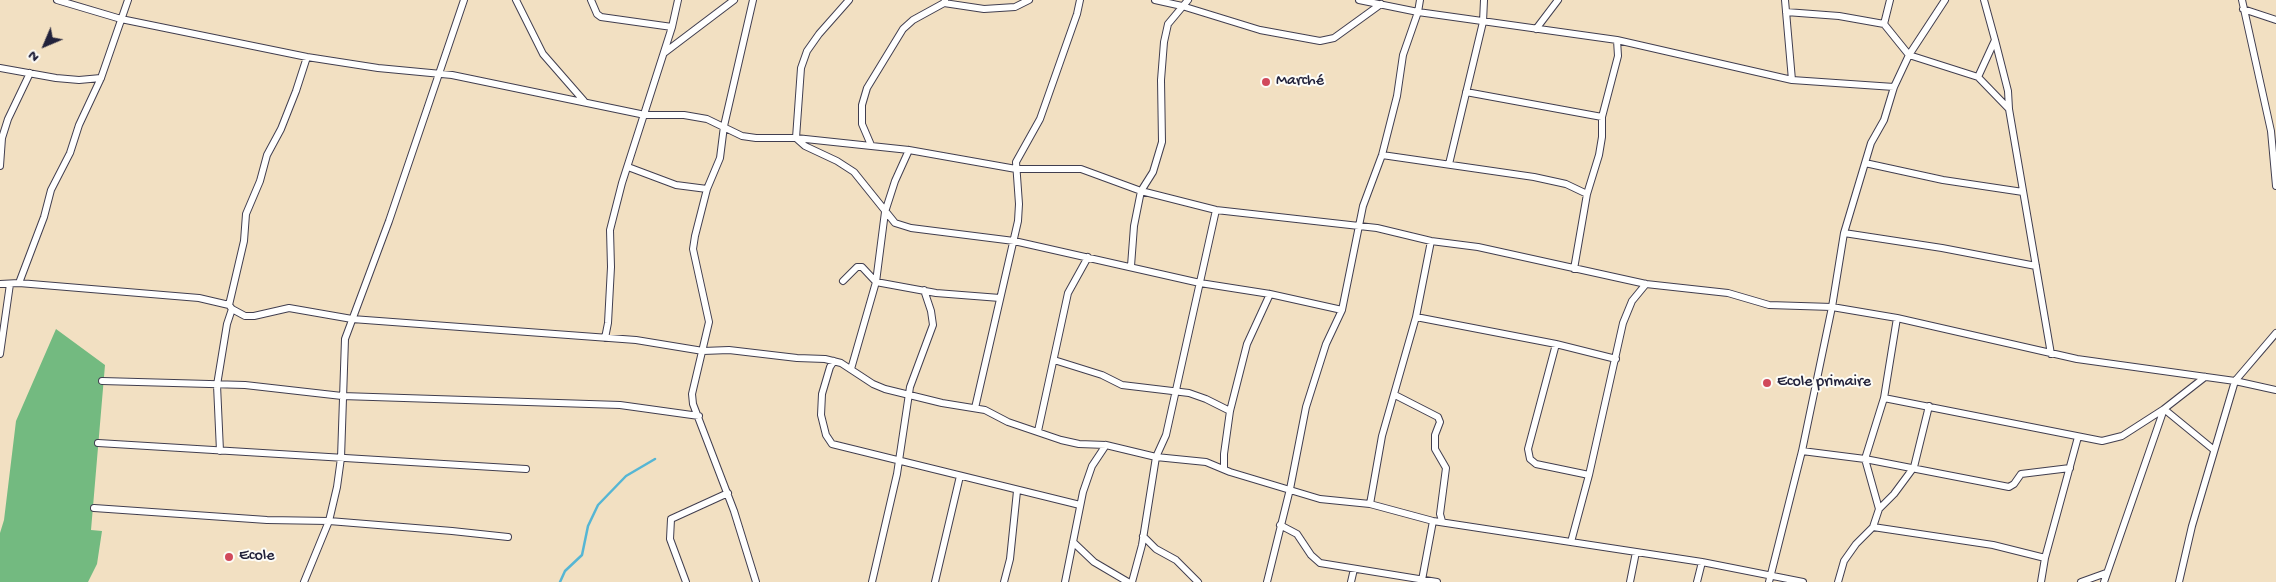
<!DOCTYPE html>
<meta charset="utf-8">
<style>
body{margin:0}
#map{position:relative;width:2276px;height:582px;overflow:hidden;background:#f2e0c2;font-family:"Gochi Hand",sans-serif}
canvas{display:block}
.north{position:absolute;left:20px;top:20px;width:50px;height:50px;-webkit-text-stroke:4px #fdfcf7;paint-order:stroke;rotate:225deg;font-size:14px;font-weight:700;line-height:20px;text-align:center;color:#22223b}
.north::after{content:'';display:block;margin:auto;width:18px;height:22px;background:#22223b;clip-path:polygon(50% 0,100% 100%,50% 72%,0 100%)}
</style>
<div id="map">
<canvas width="2276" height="582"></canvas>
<div class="north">N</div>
</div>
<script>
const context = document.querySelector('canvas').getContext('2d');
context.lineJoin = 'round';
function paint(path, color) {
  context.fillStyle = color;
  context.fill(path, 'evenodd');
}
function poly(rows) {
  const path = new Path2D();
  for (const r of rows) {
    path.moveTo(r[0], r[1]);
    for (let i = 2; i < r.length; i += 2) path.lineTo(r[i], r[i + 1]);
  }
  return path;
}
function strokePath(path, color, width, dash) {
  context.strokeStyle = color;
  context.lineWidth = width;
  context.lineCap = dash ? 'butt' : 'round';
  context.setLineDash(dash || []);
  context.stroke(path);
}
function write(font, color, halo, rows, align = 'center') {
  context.font = font + ' "Gochi Hand",sans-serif';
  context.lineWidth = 4;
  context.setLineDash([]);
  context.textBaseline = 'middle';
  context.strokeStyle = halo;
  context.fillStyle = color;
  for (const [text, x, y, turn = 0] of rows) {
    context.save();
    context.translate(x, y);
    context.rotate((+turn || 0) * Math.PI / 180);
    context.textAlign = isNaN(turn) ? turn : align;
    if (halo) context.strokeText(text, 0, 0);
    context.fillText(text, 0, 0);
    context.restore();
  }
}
paint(poly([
 [56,329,105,365,91,530,102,531,97,564,88,582,0,582,0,533,4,520,16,421]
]), '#73ba80');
strokePath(poly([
 [560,582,565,571,582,555,588,526,598,505,626,476,655,459]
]), '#56b6d4', 2.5);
const minor = poly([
 [57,0,121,19,307,57,378,68,452,75,645,115,684,115,707,119,742,136,756,138,796,138,909,150,1016,169,1081,169,1141,191,1216,210,1377,228,1431,241,1478,247,1646,284,1728,293,1769,305,1832,307,1897,318,2077,359,2235,381,2276,390],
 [516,0,543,54,584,101],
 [591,0,597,14,601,17,672,27],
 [753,0,724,126,720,158,707,189,695,236,693,249,709,322,692,394,693,404,734,511,756,582],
 [849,0,819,34,807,51,801,68,796,138,805,146,837,161,854,172,895,223,911,228,1014,241,1200,283,1270,294,1342,310],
 [1155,0,1182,6,1260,30,1320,41,1334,38,1381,4],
 [1359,0,1418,12,1617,40,1792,80,1894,87],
 [1785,0,1792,80],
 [1945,0,1909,55,1978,77],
 [1984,0,1995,40,1978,77,2009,109,2051,354],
 [2242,0,2271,131,2276,186],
 [944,3,984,9,1015,7,1029,0],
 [2243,9,2276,20],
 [1786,12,1839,16,1884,24],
 [1536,29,1558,0],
 [1995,40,2008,91,2009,109],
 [664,53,734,0],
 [0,68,56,78,79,80,101,78],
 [1466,92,1602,117],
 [871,145,862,124,862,105,867,88,903,29,913,20,944,3,945,0],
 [1382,155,1534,177,1566,184,1587,194],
 [1865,163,1943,180,2023,192],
 [1449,164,1483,22,1484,0],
 [0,166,2,138,8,119,30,73],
 [628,167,676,185,707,189],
 [1844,233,1942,248,2036,266],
 [1131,266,1134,226,1141,191,1153,172,1162,142,1161,80,1164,42,1168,24,1188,0],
 [1574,269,1587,194,1599,155,1602,137,1602,117,1618,56,1617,40],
 [843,281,857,267,862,267,876,282,936,293,1000,298],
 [19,283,44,217,51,190,70,153,79,125,101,78,128,0],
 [0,284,19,283,199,298,229,305,232,309,245,316,254,316,289,308,352,319,636,340,703,351,729,350,797,358,825,359,841,363,873,384,885,389,942,403,985,410,1008,422,1061,440,1079,444,1106,445,1156,457,1206,462,1230,472,1320,499,1370,504,1433,521,1702,562,1803,582],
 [229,305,244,241,246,214,260,181,267,155,281,129,296,91,307,57],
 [1416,317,1556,344,1616,359],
 [605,338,608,323,611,267,610,230,622,183,672,27,678,0],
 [1556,344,1528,449,1530,459,1536,464,1589,475],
 [0,354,10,284],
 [1054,360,1102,375,1122,385,1189,393,1206,399,1230,411],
 [834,361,830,367,822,394,821,415,826,435,832,444,1080,505],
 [851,369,876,282,885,212,895,181,909,150],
 [102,381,245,385,342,396,620,405,699,416],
 [1395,395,1438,417,1440,422,1435,435,1435,449,1446,468,1440,514,1442,521],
 [1884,398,2102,441,2122,436,2164,409,2214,450],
 [975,408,1018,221,1019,204,1016,162,1040,119,1077,14,1080,0],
 [1038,431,1068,293,1088,257],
 [98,443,526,469],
 [220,451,217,385,227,324,232,309],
 [1802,451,1865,459,2009,487,2014,484,2021,474,2070,468],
 [1224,469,1224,454,1230,411,1247,344,1270,294],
 [1370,504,1382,436,1416,317,1431,241],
 [94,508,267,520,329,521,452,531,508,537],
 [1879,509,1894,494,1914,467,1929,406],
 [1280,525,1297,534,1311,555,1320,563,1437,582],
 [1873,527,1993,545,2045,558],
 [1143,536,1156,549,1176,560,1198,582],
 [1073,542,1094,562,1128,582],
 [1571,542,1589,475,1623,323,1632,301,1646,284],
 [1422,580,1433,521],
 [304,582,329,521,337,487,341,458,345,339,389,221,464,0],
 [686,582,670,539,671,519,728,493],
 [872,582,897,474,910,387,933,325,931,311,924,290],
 [935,582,960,476],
 [1004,582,1010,559,1017,491],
 [1065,582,1083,492,1092,466,1106,445],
 [1132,582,1142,545,1156,457,1166,435,1216,210],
 [1267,582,1290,489,1306,407,1326,344,1342,310,1363,206,1382,155,1397,96,1403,55,1418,12,1420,0],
 [1351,582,1354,569],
 [1630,582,1636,552],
 [1697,582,1702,562],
 [1769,582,1802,451,1832,307,1844,233,1871,143,1884,120,1894,87,1909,55,1884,24,1890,0],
 [1838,582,1844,561,1856,544,1873,527,1879,509,1865,459,1884,398,1897,318],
 [2041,582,2045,558,2078,437],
 [2081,582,2106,573],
 [2104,582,2164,409,2205,377],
 [2179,582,2192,526,2235,381,2276,333]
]);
strokePath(minor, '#413e4f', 8);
strokePath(minor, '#fff', 6);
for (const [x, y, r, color] of [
 [1266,82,5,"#d1495b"],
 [1767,383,5,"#d1495b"],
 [229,557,5,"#d1495b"]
]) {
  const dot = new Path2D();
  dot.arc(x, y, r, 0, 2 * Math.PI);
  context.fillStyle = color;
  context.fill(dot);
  strokePath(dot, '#fdfcf7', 2);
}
write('16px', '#22223b', '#fdfcf7', [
 ["Marché",1276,82],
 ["Ecole primaire",1777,383],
 ["Ecole",239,557]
], 'left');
</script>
